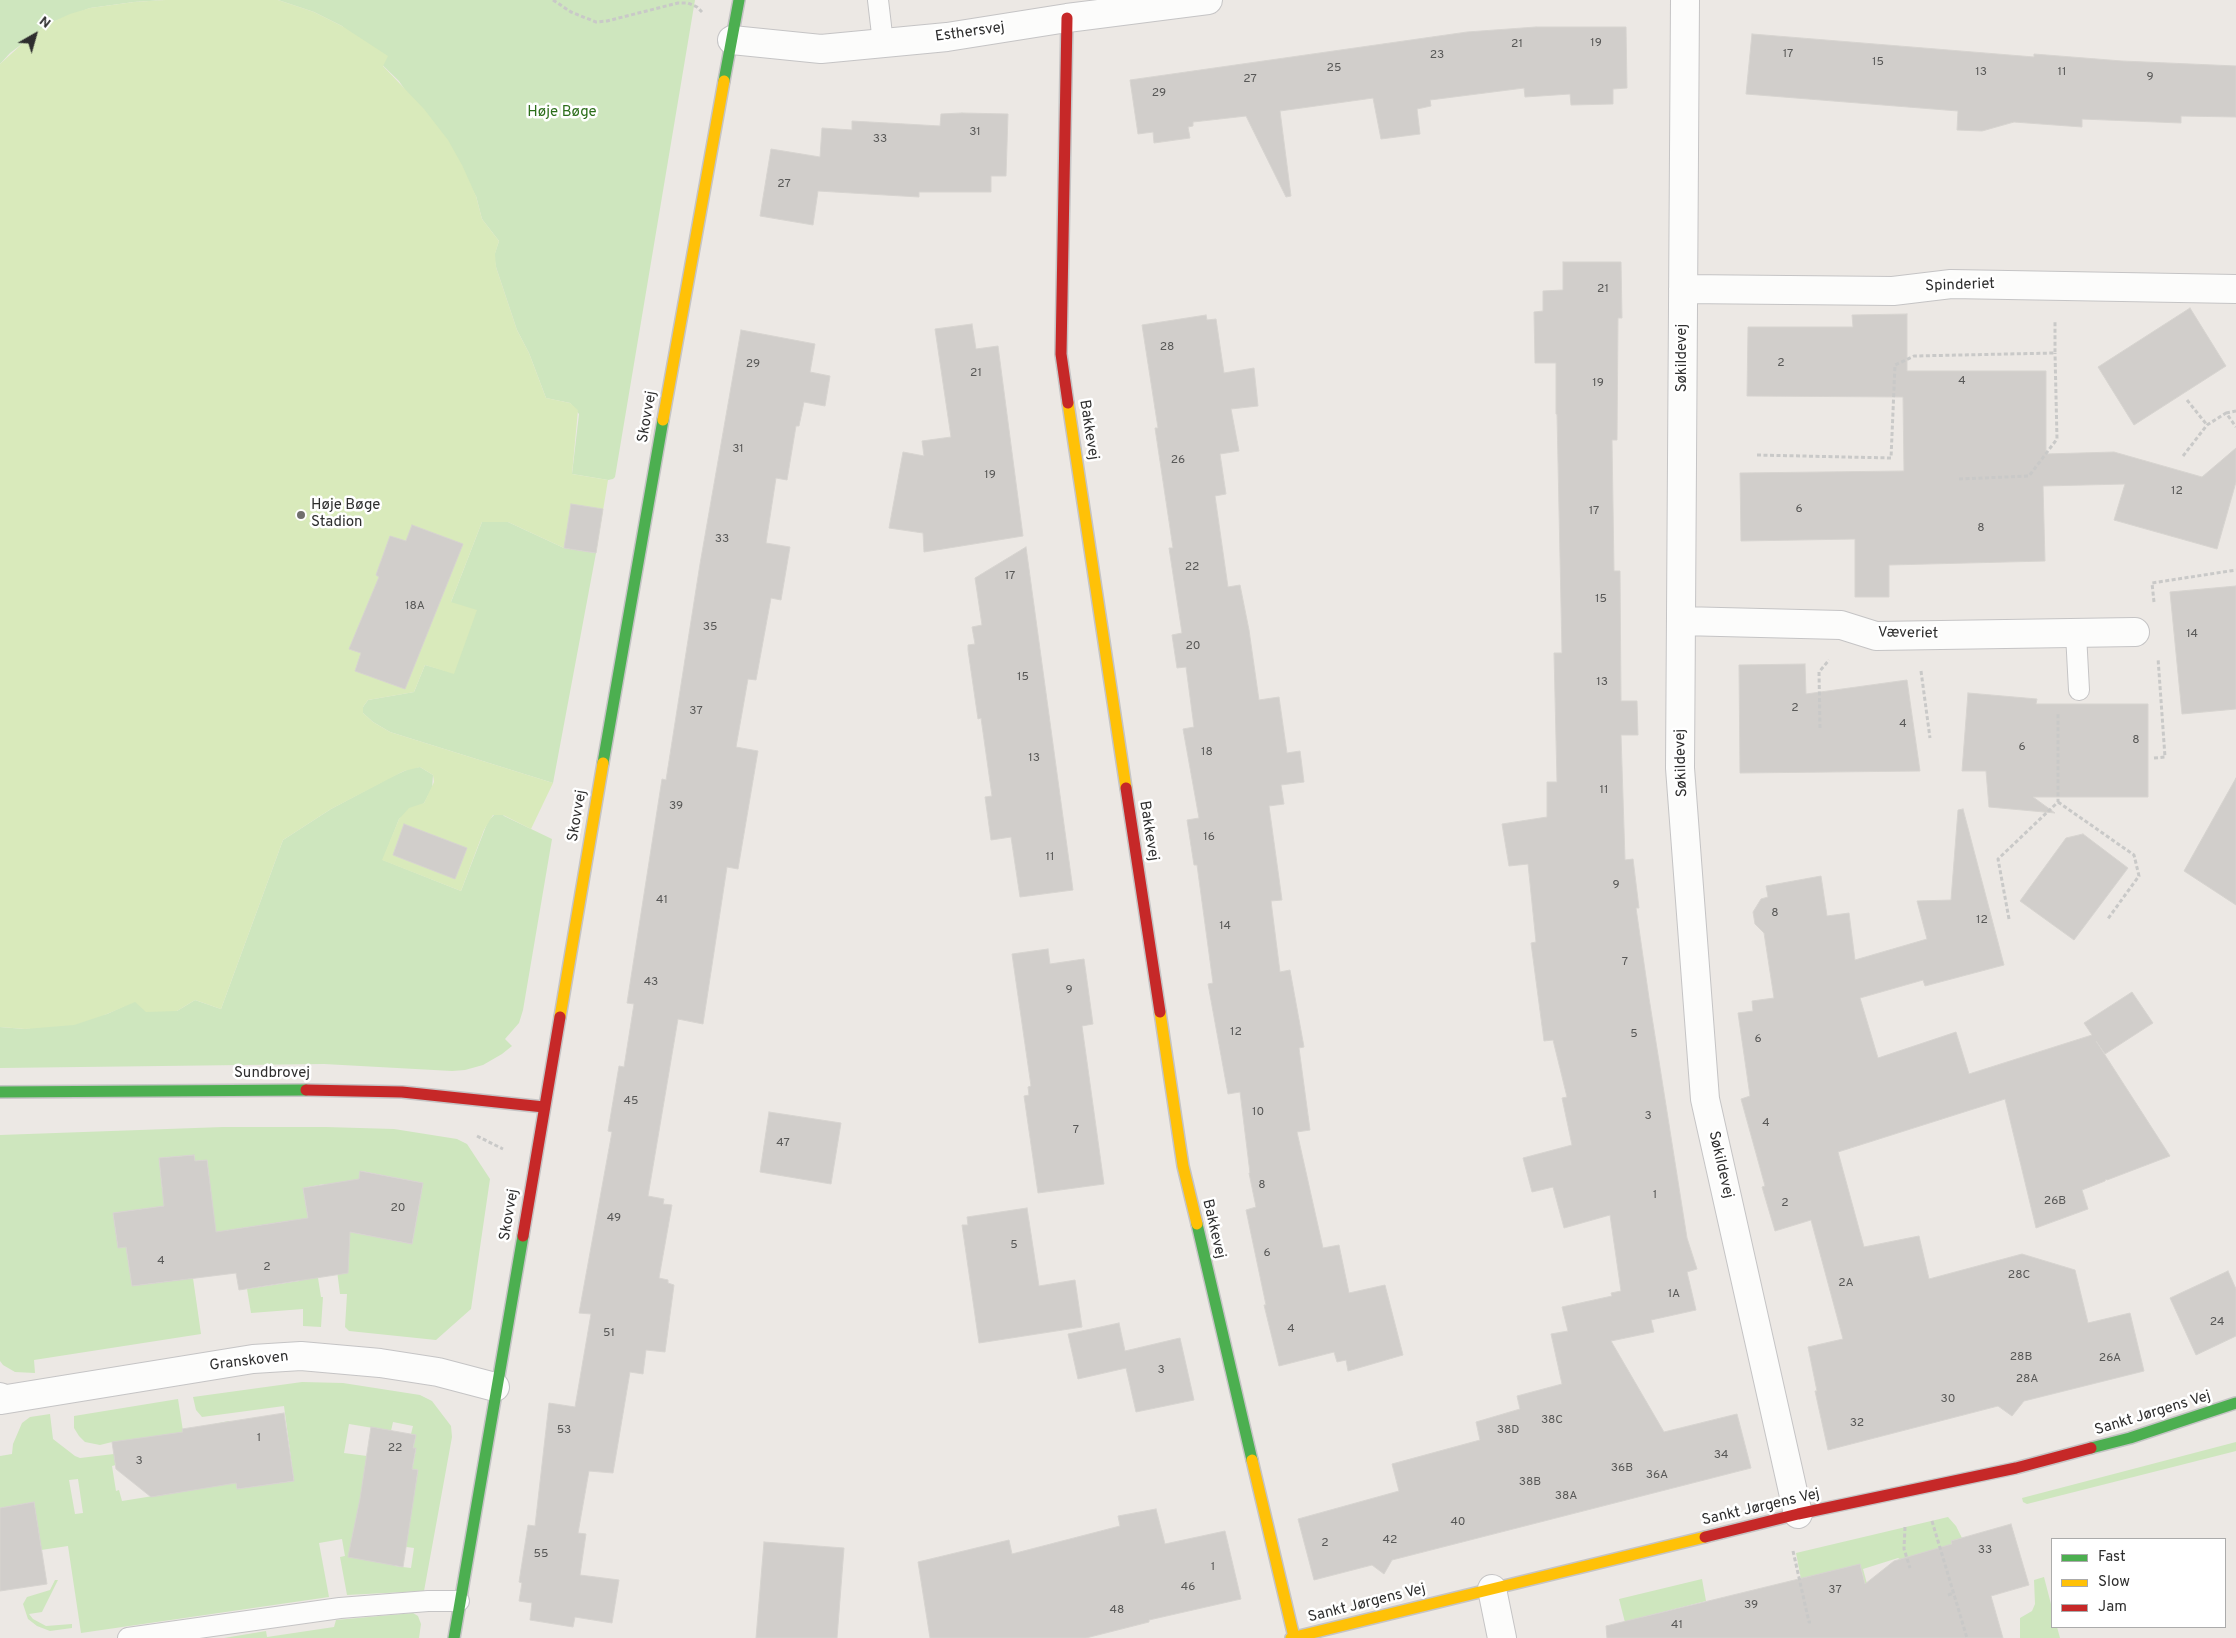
<!DOCTYPE html>
<meta charset="utf-8">
<style>
body{margin:0}
#map{position:relative;width:2236px;height:1638px;overflow:hidden;background:#ece8e4;font-family:Overpass,sans-serif}
canvas{display:block}
.legend{position:absolute;left:2051px;top:1538px;width:175px;height:90px;box-sizing:border-box;background:#fff;border:1px solid #ababab;margin:0;padding:6px 9px;list-style:none;font-size:15px;color:#2e2e2e}
.legend li{display:flex;align-items:center;gap:10px;height:25px}
.legend b{width:25px;border:1px solid #ababab}
.north{position:absolute;left:10px;top:10px;width:50px;height:50px;-webkit-text-stroke:4px #fff;paint-order:stroke;rotate:38deg;font-size:14px;font-weight:700;line-height:20px;text-align:center;color:#2e2e2e}
.north::after{content:'';display:block;margin:auto;width:18px;height:22px;background:#2e2e2e;clip-path:polygon(50% 0,100% 100%,50% 72%,0 100%)}
</style>
<div id="map">
<canvas width="2236" height="1638"></canvas>
<ul class="legend">
<li><b style="height:6px;background:#4caf50"></b>Fast</li>
<li><b style="height:6px;background:#ffc107"></b>Slow</li>
<li><b style="height:6px;background:#c62828"></b>Jam</li>
</ul>
<div class="north">N</div>
</div>
<script>
const context = document.querySelector('canvas').getContext('2d');
context.lineJoin = 'round';
function paint(path, color) {
  context.fillStyle = color;
  context.fill(path, 'evenodd');
}
function poly(rows) {
  const path = new Path2D();
  for (const r of rows) {
    path.moveTo(r[0], r[1]);
    for (let i = 2; i < r.length; i += 2) path.lineTo(r[i], r[i + 1]);
  }
  return path;
}
function strokePath(path, color, width, dash) {
  context.strokeStyle = color;
  context.lineWidth = width;
  context.lineCap = dash ? 'butt' : 'round';
  context.setLineDash(dash || []);
  context.stroke(path);
}
function write(font, color, halo, rows, align = 'center') {
  context.font = font + ' Overpass,sans-serif';
  context.lineWidth = 5;
  context.setLineDash([]);
  context.textBaseline = 'middle';
  context.strokeStyle = halo;
  context.fillStyle = color;
  for (const [text, x, y, turn = 0] of rows) {
    context.save();
    context.translate(x, y);
    context.rotate((+turn || 0) * Math.PI / 180);
    context.textAlign = isNaN(turn) ? turn : align;
    if (halo) context.strokeText(text, 0, 0);
    context.fillText(text, 0, 0);
    context.restore();
  }
}
paint(poly([
 [0,0,165,0,134,2,90,8,50,23,10,53,0,64],
 [278,0,695,0,615,477,613,479,608,480,572,474,579,414,570,403,546,398,529,353,517,330,496,267,494,256,499,241,482,219,476,196,399,81,342,26,314,12],
 [498,521,508,522,564,548,596,553,553,783,390,732,373,722,363,713,363,707,368,700,414,692,425,665,454,673,451,602,482,522],
 [420,767,433,775,432,789,424,803,399,819,383,860,461,891,488,821,499,810,504,816,552,839,523,1010,519,1023,505,1039,512,1046,502,1054,483,1065,465,1070,452,1071,324,1064,0,1068,0,1027,25,1029,107,1014,135,1001,177,1011,195,1000,221,1009,283,840,331,809,389,778,411,768],
 [223,1127,326,1127,394,1129,457,1139,467,1144,490,1179,471,1309,436,1340,349,1331,345,1327,347,1294,340,1294,335,1255,315,1259,321,1297,323,1297,321,1327,303,1326,303,1309,251,1313,247,1289,299,1281,289,1221,230,1230,215,1234,207,1160,195,1161,194,1155,159,1158,162,1188,187,1203,113,1213,118,1247,126,1247,132,1286,193,1278,201,1334,34,1360,35,1373,15,1372,3,1365,0,1361,0,1135],
 [361,1171,423,1183,412,1244,350,1232],
 [324,1184,324,1185,308,1218,303,1188],
 [302,1382,343,1383,420,1395,432,1401,451,1426,452,1437,424,1591,347,1595,340,1557,345,1556,342,1539,319,1543,329,1597,81,1633,68,1546,41,1550,34,1502,0,1508,0,1456,12,1454,13,1444,22,1423,30,1417,50,1414,53,1439,75,1456,80,1458,114,1454,116,1465,112,1466,116,1491,119,1490,122,1501,178,1492,112,1442,100,1445,85,1442,79,1436,74,1428,74,1416,178,1399,188,1463,199,1427,229,1421,237,1489,294,1481,284,1406,202,1417,196,1410,193,1397],
 [393,1422,413,1426,411,1434,416,1435,413,1448,416,1449,413,1465,411,1465,410,1469,418,1470,414,1492,367,1456,344,1453,349,1424,391,1431],
 [78,1479,83,1513,75,1514,69,1480],
 [399,1546,414,1548,411,1568,395,1566],
 [2236,1442,2236,1451,2027,1504,2023,1502,2022,1498],
 [1948,1517,1956,1526,1962,1538,1951,1541,1967,1598,1898,1558,1863,1569,1881,1635,1927,1638,1880,1638,1860,1565,1801,1579,1796,1553],
 [2044,1577,2052,1608,2052,1627,2057,1627,2060,1638,2020,1638,2020,1618,2032,1611,2035,1604,2034,1580],
 [1702,1579,1706,1601,1643,1617,1629,1638,1619,1599],
 [55,1580,58,1580,42,1612,29,1614,33,1619,46,1626,72,1624,72,1628,50,1631,37,1626,28,1619,23,1604,27,1597,50,1590],
 [413,1613,418,1616,421,1624,419,1638,224,1638,266,1631,267,1637,334,1627,336,1620]
]), '#cee6be');
paint(poly([
 [165,0,278,0,314,12,342,26,388,56,383,66,424,109,448,140,462,165,476,196,482,219,499,241,495,254,496,267,517,330,529,353,546,398,570,403,578,410,572,474,608,480,596,553,564,548,508,522,482,522,451,602,477,610,454,674,425,665,414,692,368,700,363,707,363,713,373,722,390,732,553,783,531,829,503,815,493,815,484,830,461,891,382,860,399,819,409,808,424,803,434,782,433,775,420,767,404,771,331,809,283,840,221,1009,195,1000,177,1011,146,1012,135,1002,107,1014,74,1025,25,1029,0,1027,0,64,32,35,50,23,70,14,90,8,134,2]
]), '#d9eabb');
const building = poly([
 [1536,27,1626,27,1627,88,1613,89,1613,104,1571,105,1570,94,1525,97,1524,88,1430,100,1431,106,1417,109,1420,134,1381,139,1373,98,1280,111,1291,196,1286,197,1246,116,1193,122,1193,126,1188,127,1190,138,1154,143,1153,132,1138,134,1130,80,1467,32,1536,27],
 [1752,34,2034,57,2034,54,2122,61,2236,66,2236,117,2181,116,2181,123,2082,119,2082,127,2014,122,1982,131,1957,130,1958,111,1746,94,1752,34],
 [962,113,1008,114,1006,176,991,176,991,192,919,192,919,197,818,191,813,225,760,216,771,149,820,157,822,128,852,130,852,121,940,126,941,114,962,113],
 [1563,262,1621,262,1622,318,1618,318,1617,440,1612,440,1614,571,1620,571,1621,701,1637,701,1638,735,1621,735,1625,860,1633,859,1639,908,1636,908,1649,998,1687,1238,1697,1269,1687,1272,1696,1310,1651,1320,1654,1332,1611,1341,1664,1432,1737,1414,1751,1468,1392,1560,1384,1574,1372,1565,1314,1580,1298,1519,1399,1491,1392,1464,1480,1440,1476,1422,1520,1409,1517,1396,1562,1384,1551,1334,1568,1331,1562,1307,1612,1296,1611,1293,1621,1291,1610,1215,1564,1228,1553,1187,1532,1192,1523,1158,1572,1145,1562,1098,1567,1097,1553,1040,1544,1041,1531,943,1536,942,1528,864,1509,866,1502,824,1547,817,1547,782,1557,782,1554,653,1562,653,1557,414,1556,414,1556,363,1535,363,1534,312,1543,311,1543,291,1563,290,1563,262],
 [2190,308,2226,366,2134,425,2098,367,2190,308],
 [1907,314,1907,371,2046,371,2046,454,2114,452,2202,477,2236,448,2236,482,2217,549,2114,520,2125,484,2043,486,2045,561,1889,565,1889,597,1855,597,1855,539,1741,541,1740,473,1904,471,1903,397,1747,396,1748,327,1853,327,1852,315,1907,314],
 [1206,315,1207,320,1216,319,1224,373,1254,368,1258,406,1231,409,1239,451,1220,454,1226,494,1215,496,1228,587,1240,585,1249,630,1259,700,1279,697,1287,753,1300,751,1304,782,1281,785,1284,804,1269,806,1282,900,1271,901,1280,972,1290,970,1304,1047,1299,1048,1310,1130,1297,1132,1323,1248,1339,1245,1349,1293,1385,1285,1403,1355,1348,1371,1346,1360,1337,1362,1334,1352,1279,1366,1264,1305,1266,1305,1246,1210,1256,1207,1249,1173,1250,1173,1240,1092,1228,1094,1208,984,1213,983,1197,865,1194,865,1187,820,1199,818,1183,729,1194,727,1186,667,1177,668,1172,635,1182,633,1169,548,1173,548,1155,428,1158,428,1142,325,1206,315],
 [972,324,976,349,998,346,1023,536,924,552,923,533,889,528,903,452,924,456,922,441,951,437,935,329,972,324],
 [741,330,815,344,810,372,830,376,825,406,804,402,799,426,796,426,787,480,776,478,766,543,790,547,781,600,771,598,756,680,748,679,736,747,758,751,738,869,727,867,703,1024,678,1019,648,1196,664,1199,663,1204,672,1205,659,1278,668,1280,668,1283,674,1285,665,1352,646,1350,643,1374,630,1372,613,1473,589,1471,578,1533,586,1534,580,1575,619,1580,612,1623,575,1617,573,1627,530,1620,532,1603,519,1601,522,1583,519,1582,528,1525,535,1526,549,1403,575,1407,591,1314,579,1313,612,1132,608,1131,619,1066,624,1067,634,1004,627,1003,662,779,666,780,700,564,741,330],
 [571,504,603,509,596,553,564,548,571,504],
 [412,525,463,544,405,689,355,671,361,653,349,649,379,577,376,575,390,536,406,541,412,525],
 [1026,547,1073,890,1020,897,1011,837,991,840,985,797,992,796,981,718,978,719,968,650,968,645,975,644,972,627,982,625,975,578,1026,547],
 [2236,586,2236,709,2182,714,2170,592,2236,586],
 [1805,664,1806,694,1907,680,1920,771,1740,773,1739,665,1805,664],
 [1968,693,2037,699,2036,704,2148,704,2148,797,2033,797,2055,813,1989,807,1986,771,1962,771,1968,693],
 [2236,778,2236,905,2184,871,2236,778],
 [1963,809,2004,965,1925,986,1923,980,1860,998,1878,1058,1956,1032,1969,1074,2092,1035,2084,1023,2132,992,2153,1023,2105,1054,2096,1041,2170,1156,2107,1180,2106,1179,2105,1181,2082,1190,2088,1209,2036,1228,2005,1099,1838,1152,1864,1247,1919,1236,1929,1279,2022,1254,2075,1270,2088,1323,2130,1313,2144,1371,2024,1401,2012,1416,1998,1406,1828,1450,1815,1391,1817,1391,1808,1347,1843,1339,1811,1220,1775,1231,1762,1187,1765,1186,1741,1099,1750,1096,1738,1013,1753,1011,1752,1001,1774,998,1764,933,1755,924,1753,912,1761,899,1768,897,1766,886,1821,876,1827,916,1849,913,1855,960,1927,939,1917,901,1951,900,1958,810,1963,809],
 [404,824,467,848,455,879,393,855,404,824],
 [2083,834,2128,868,2074,940,2020,901,2066,838,2083,834],
 [1048,949,1050,964,1084,959,1093,1024,1082,1026,1104,1184,1038,1193,1024,1096,1029,1095,1028,1087,1031,1086,1012,954,1048,949],
 [769,1112,841,1123,831,1184,760,1172,769,1112],
 [194,1155,195,1161,207,1160,216,1232,308,1218,303,1188,359,1179,360,1171,423,1183,412,1244,350,1232,348,1273,239,1290,236,1273,132,1286,126,1247,118,1248,113,1213,164,1206,159,1158,194,1155],
 [1027,1208,1039,1286,1075,1280,1082,1327,979,1343,962,1225,968,1225,967,1217,1027,1208],
 [2228,1271,2236,1289,2236,1336,2196,1355,2170,1298,2228,1271],
 [1119,1323,1125,1351,1180,1338,1194,1400,1136,1412,1126,1368,1078,1379,1068,1334,1119,1323],
 [284,1413,294,1481,237,1489,236,1483,151,1497,116,1469,112,1442,183,1432,182,1429,284,1413],
 [371,1427,416,1435,413,1448,416,1448,412,1469,418,1470,403,1567,348,1557,360,1499,371,1427],
 [34,1502,47,1584,0,1591,0,1508,34,1502],
 [1156,1509,1165,1544,1225,1531,1241,1599,1149,1620,1149,1622,1086,1638,930,1638,918,1562,1009,1540,1012,1554,1120,1526,1118,1516,1156,1509],
 [2011,1524,2029,1585,1991,1596,2003,1638,1607,1638,1606,1626,1860,1564,1865,1584,1894,1561,1952,1544,1951,1541,2011,1524],
 [764,1542,844,1548,837,1638,756,1638,764,1542]
]);
paint(building, '#d1cecb');
strokePath(building, '#d7d4d0', 1);
const lane = poly([
 [878,0,883,43],
 [2076,634,2079,690],
 [128,1638,340,1608,428,1601,459,1601]
]);
const street = poly([
 [1685,0,1680,768,1705,1099,1798,1514],
 [732,40,821,49,947,37,1067,18,1208,0],
 [1683,289,1893,291,1951,284,2236,289],
 [1681,621,1841,625,1876,636,2135,632],
 [0,1397,1,1400,253,1359,301,1356,380,1363,438,1372,495,1387],
 [1492,1589,1502,1638]
]);
const fast = poly([
 [724,81,739,0],
 [603,763,663,420],
 [0,1092,306,1090],
 [1197,1224,1252,1460],
 [2091,1448,2130,1438,2236,1403],
 [454,1638,523,1236]
]);
const slow = poly([
 [1068,403,1126,788],
 [663,420,724,81],
 [1160,1012,1183,1166,1197,1224],
 [560,1017,603,763],
 [1252,1460,1294,1637],
 [1291,1638,1705,1537]
]);
const jam = poly([
 [1067,18,1061,354,1068,403],
 [1126,788,1160,1012],
 [306,1090,402,1092,544,1107],
 [523,1236,560,1017],
 [1705,1537,1798,1514,2016,1468,2091,1448]
]);
strokePath(lane, '#c5c4c5', 22);
strokePath(street, '#c5c4c5', 30);
strokePath(fast, '#c5c4c5', 14);
strokePath(slow, '#c5c4c5', 14);
strokePath(jam, '#c5c4c5', 14);
strokePath(poly([
 [553,0,571,12,596,22,607,21,678,3,688,3,697,7,702,12],
 [2187,400,2207,425],
 [2226,413,2236,411],
 [1757,455,1891,458,1895,365,1914,356,2055,353,2055,321],
 [2183,456,2207,425,2226,413,2236,427],
 [1959,479,2029,476,2057,439,2055,353],
 [2154,602,2152,583,2236,570],
 [1921,671,1930,738],
 [1820,728,1819,672,1829,660],
 [2154,758,2165,757,2158,658],
 [2058,802,2134,855,2139,876,2107,920],
 [2009,919,1998,859,2058,802,2058,713],
 [477,1136,503,1149],
 [1932,1521,1967,1638],
 [1905,1527,1904,1549,1910,1568],
 [1793,1551,1809,1622,1811,1622],
 [1948,1595,1954,1593]
]), '#c9c9c8', 3, [4, 2.5]);
strokePath(lane, '#fcfcfb', 20);
strokePath(street, '#fcfcfb', 28);
strokePath(fast, '#4caf50', 11);
strokePath(slow, '#ffc107', 11);
strokePath(jam, '#c62828', 11);
for (const [x, y, r, color] of [
 [301,515,5,"#706f6e"]
]) {
  const dot = new Path2D();
  dot.arc(x, y, r, 0, 2 * Math.PI);
  context.fillStyle = color;
  context.fill(dot);
  strokePath(dot, '#fff', 2);
}
write('12px', '#585857', null, [
 ["19",1596,44],
 ["21",1517,45],
 ["17",1788,55],
 ["23",1437,56],
 ["15",1878,63],
 ["25",1334,69],
 ["13",1981,73],
 ["11",2062,73],
 ["9",2150,78],
 ["27",1250,80],
 ["29",1159,94],
 ["31",975,133],
 ["33",880,140],
 ["27",784,185],
 ["21",1603,290],
 ["28",1167,348],
 ["2",1781,364],
 ["29",753,365],
 ["21",976,374],
 ["4",1962,382],
 ["19",1598,384],
 ["31",738,450],
 ["26",1178,461],
 ["19",990,476],
 ["12",2177,492],
 ["6",1799,510],
 ["17",1594,512],
 ["8",1981,529],
 ["33",722,540],
 ["22",1192,568],
 ["17",1010,577],
 ["15",1601,600],
 ["18A",415,607],
 ["35",710,628],
 ["14",2192,635],
 ["20",1193,647],
 ["15",1023,678],
 ["13",1602,683],
 ["2",1795,709],
 ["37",696,712],
 ["4",1903,725],
 ["8",2136,741],
 ["6",2022,748],
 ["18",1207,753],
 ["13",1034,759],
 ["11",1604,791],
 ["39",676,807],
 ["16",1209,838],
 ["11",1050,858],
 ["9",1616,886],
 ["41",662,901],
 ["8",1775,914],
 ["12",1982,921],
 ["14",1225,927],
 ["7",1625,963],
 ["43",651,983],
 ["9",1069,991],
 ["12",1236,1033],
 ["5",1634,1035],
 ["6",1758,1040],
 ["45",631,1102],
 ["10",1258,1113],
 ["3",1648,1117],
 ["4",1766,1124],
 ["7",1076,1131],
 ["47",783,1144],
 ["8",1262,1186],
 ["1",1655,1196],
 ["26B",2055,1202],
 ["2",1785,1204],
 ["20",398,1209],
 ["49",614,1219],
 ["5",1014,1246],
 ["6",1267,1254],
 ["4",161,1262],
 ["2",267,1268],
 ["28C",2019,1276],
 ["2A",1846,1284],
 ["1A",1674,1295],
 ["24",2217,1323],
 ["4",1291,1330],
 ["51",609,1334],
 ["28B",2021,1358],
 ["26A",2110,1359],
 ["3",1161,1371],
 ["28A",2027,1380],
 ["30",1948,1400],
 ["38C",1552,1421],
 ["32",1857,1424],
 ["53",564,1431],
 ["38D",1508,1431],
 ["1",259,1439],
 ["22",395,1449],
 ["34",1721,1456],
 ["3",139,1462],
 ["36B",1622,1469],
 ["36A",1657,1476],
 ["38B",1530,1483],
 ["38A",1566,1497],
 ["40",1458,1523],
 ["42",1390,1541],
 ["2",1325,1544],
 ["33",1985,1551],
 ["55",541,1555],
 ["1",1213,1568],
 ["46",1188,1588],
 ["37",1835,1591],
 ["39",1751,1606],
 ["48",1117,1611],
 ["41",1677,1626]
]);
write('15px', '#2e2e2e', '#fff', [
 ["Esthersvej",970,33,-8],
 ["Spinderiet",1960,286,-2],
 ["Søkildevej",1683,358,-90],
 ["Skovvej",648,417,-80],
 ["Bakkevej",1088,430,81],
 ["Væveriet",1908,634,1],
 ["Søkildevej",1682,763,-92],
 ["Skovvej",578,816,-80],
 ["Bakkevej",1148,831,81],
 ["Sundbrovej",272,1074],
 ["Søkildevej",1720,1165,77],
 ["Skovvej",510,1215,-80],
 ["Bakkevej",1213,1229,77],
 ["Granskoven",249,1362,-7],
 ["Sankt Jørgens Vej",2153,1414,-17],
 ["Sankt Jørgens Vej",1761,1508,-13],
 ["Sankt Jørgens Vej",1367,1604,-14]
]);
write('15px', '#2c6e1b', '#fff', [
 ["Høje Bøge",562,113]
]);
write('15px', '#2e2e2e', '#fff', [
 ["Høje Bøge",311,506],
 ["Stadion",311,523]
], 'left');
</script>
